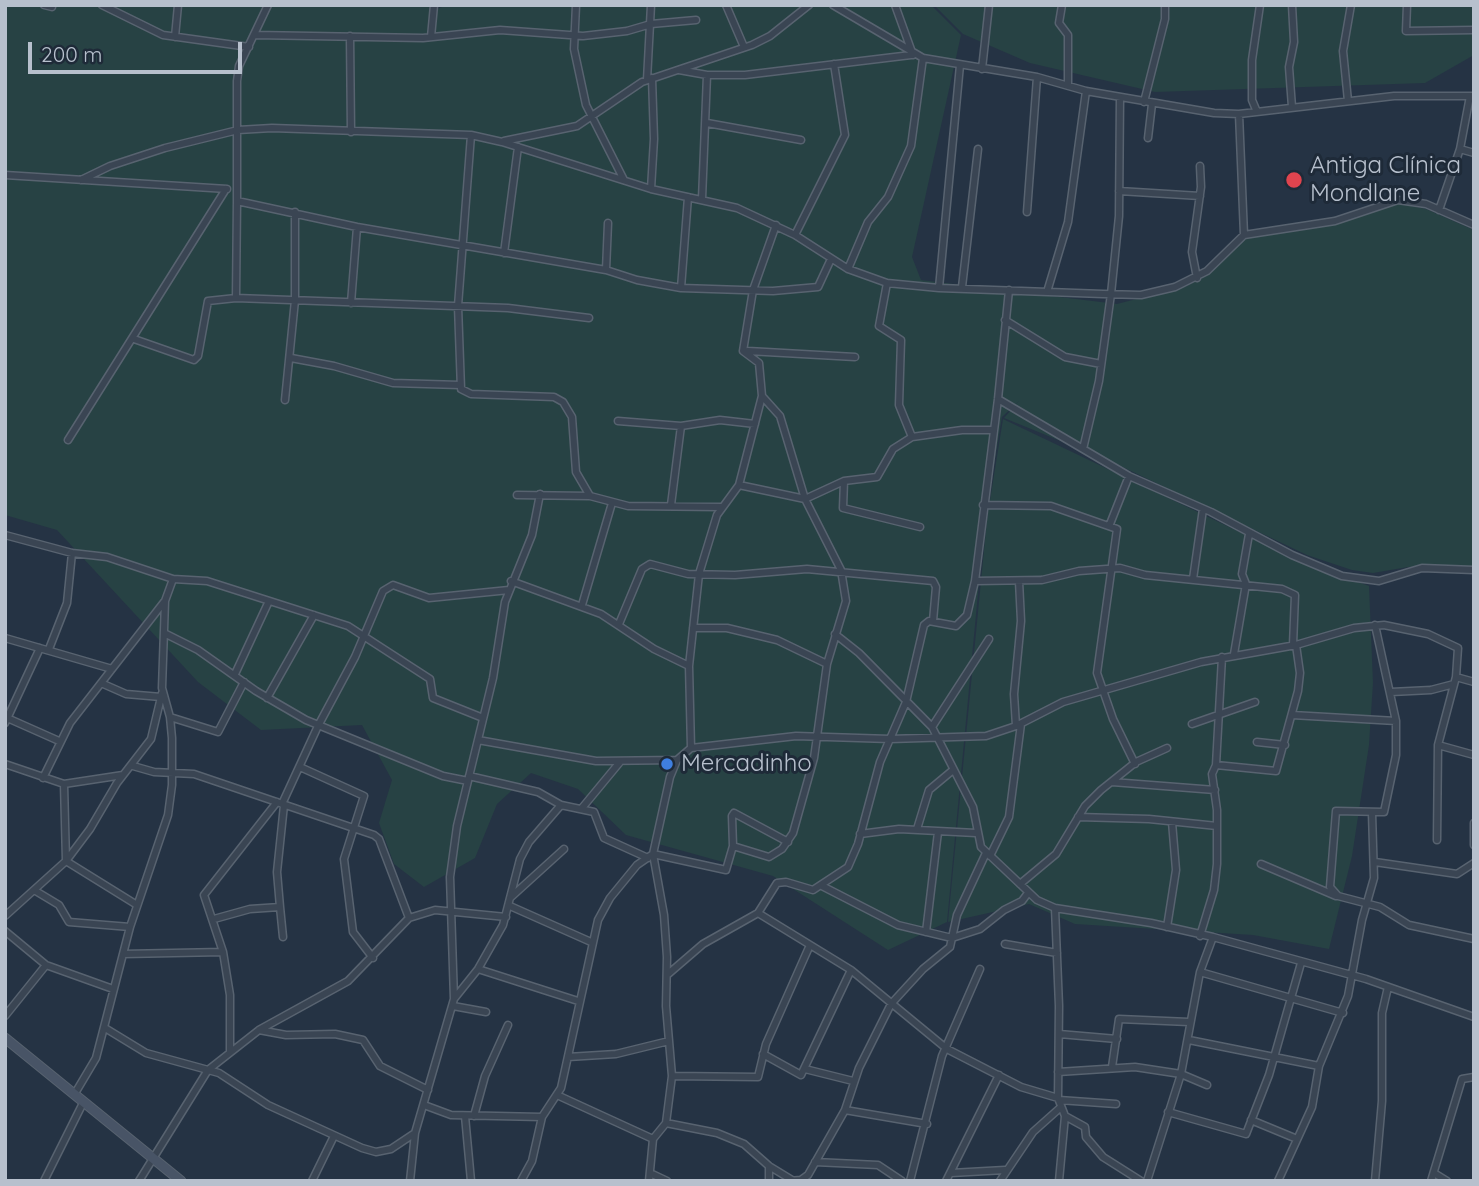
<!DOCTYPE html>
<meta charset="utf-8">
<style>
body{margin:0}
#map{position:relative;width:1479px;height:1186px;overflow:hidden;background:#253344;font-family:Quicksand,sans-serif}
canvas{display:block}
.frame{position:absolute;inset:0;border:7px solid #b7c0cd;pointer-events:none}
.scale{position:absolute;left:28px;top:42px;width:214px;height:32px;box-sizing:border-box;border:4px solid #b7c0cd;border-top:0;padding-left:9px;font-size:21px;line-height:24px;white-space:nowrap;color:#b7c0cd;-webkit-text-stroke:5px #1e2a38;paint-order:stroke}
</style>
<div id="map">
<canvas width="1479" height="1186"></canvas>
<div class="frame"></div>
<div class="scale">200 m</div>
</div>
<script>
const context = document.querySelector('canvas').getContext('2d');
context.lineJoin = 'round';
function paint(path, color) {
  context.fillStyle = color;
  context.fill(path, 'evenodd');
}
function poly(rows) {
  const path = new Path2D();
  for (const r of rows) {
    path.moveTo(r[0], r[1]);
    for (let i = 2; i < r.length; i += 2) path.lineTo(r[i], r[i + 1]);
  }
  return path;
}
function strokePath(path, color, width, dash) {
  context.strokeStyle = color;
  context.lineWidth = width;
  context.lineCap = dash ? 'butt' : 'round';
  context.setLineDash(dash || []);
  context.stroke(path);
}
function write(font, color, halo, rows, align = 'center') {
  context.font = font + ' Quicksand,sans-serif';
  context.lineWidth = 6;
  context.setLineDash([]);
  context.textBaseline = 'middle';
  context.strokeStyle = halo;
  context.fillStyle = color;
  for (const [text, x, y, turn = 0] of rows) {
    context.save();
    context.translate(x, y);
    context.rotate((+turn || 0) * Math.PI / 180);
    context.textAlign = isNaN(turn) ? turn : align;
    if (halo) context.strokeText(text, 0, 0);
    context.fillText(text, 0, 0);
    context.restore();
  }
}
paint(poly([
 [5,5,433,5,437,9,447,5,931,5,961,35,912,257,921,280,1117,304,1187,286,1212,272,1218,262,1246,236,1333,225,1383,206,1396,203,1426,209,1474,230,1474,566,1408,567,1373,573,1352,570,1307,555,1110,461,1004,418,1019,401,1002,417,985,519,947,922,888,950,773,876,626,835,578,789,531,773,497,804,475,858,424,887,394,864,379,823,392,780,362,725,261,730,198,682,57,530,5,515],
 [934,5,1474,5,1474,55,1425,83,1155,92,1030,63,963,34],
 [1003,419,1292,557,1369,586,1373,683,1369,745,1352,856,1329,949,1253,935,1075,924,1029,904,948,922,987,519]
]), '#274244');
const street = poly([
 [44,5,52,7],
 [102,5,163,35,249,47],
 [268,5,239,66,237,81,237,201,357,227,606,270,637,280,681,288,773,291,818,287,831,259],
 [576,5,574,49,586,105,624,180],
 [726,5,744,47],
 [833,5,923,58,1037,77,1086,91,1214,113,1239,114,1394,96,1474,96],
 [895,5,913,55],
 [1062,5,1059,23,1068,35,1068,84],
 [1407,5,1406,31,1474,30],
 [255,35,423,38,500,30,583,36,627,31,651,24,696,20],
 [350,36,351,132],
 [175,37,178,5],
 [431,37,434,5],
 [982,69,989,5],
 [679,70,707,75,745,75,911,55],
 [647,80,651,5],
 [1348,101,1343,51,1351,5],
 [1144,102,1165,19,1165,5],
 [1292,107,1289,67,1294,42,1292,5],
 [1257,112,1252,100,1252,60,1260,5],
 [1239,114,1244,235],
 [707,123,801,140],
 [471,135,458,306,461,389,471,394,554,397,563,402,572,417,576,472,590,496],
 [1148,138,1152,104],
 [504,141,577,126,642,82,752,45,770,36,809,5],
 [1460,149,1474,153],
 [5,175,227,189],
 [81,180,110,166,165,148,238,130,272,128,471,135,502,142,651,189,737,208,795,235,848,269,887,283,939,288,1103,294,1141,295,1175,287,1207,271,1244,235,1335,221,1398,200,1426,204,1474,225],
 [651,189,654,139,652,78],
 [1119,191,1200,196],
 [702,199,707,75],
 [1439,210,1460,149,1470,96],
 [1027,212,1037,77],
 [795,235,845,135,834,64],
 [504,253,518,147],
 [848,269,868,222,888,197,911,146,923,58],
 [606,270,608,223],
 [1197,278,1192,252,1201,187,1200,166],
 [887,283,879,326,901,340,899,405,912,437],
 [962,287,978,149],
 [681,288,688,197],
 [939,288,960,65],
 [1047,292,1068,222,1086,91],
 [236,298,237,201],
 [351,303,357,227],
 [1005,320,1065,357,1101,364],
 [134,339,194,360,198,356,208,301,236,298,508,308,589,318],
 [748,351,855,357],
 [291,358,334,366,393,383,460,385],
 [998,399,1129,476,1211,512,1292,555,1342,576,1379,581,1422,568,1474,570],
 [285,400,295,300,295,212],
 [618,421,681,426,720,420,755,424],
 [68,440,226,189],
 [1083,449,1099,381,1111,294,1119,216,1120,97],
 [844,481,843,508,920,527],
 [739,485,805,499,844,481,877,477,893,449,912,437,962,430,994,430],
 [517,495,590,496,628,506,721,507],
 [671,505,681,426],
 [983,505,1051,506,1117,529,1097,673,1113,719,1135,764],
 [1110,524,1129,476],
 [5,535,72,553,107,557,173,579,207,581,348,626,430,679,433,698,483,718],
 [1193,579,1203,509],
 [511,581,601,614,654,649,689,666],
 [975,581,1042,580,1079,571,1120,568,1145,575,1282,589,1295,595,1293,645],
 [582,605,612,503],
 [619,624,642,569,650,564,688,574,735,575,807,569,933,581,936,587,933,621],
 [1375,625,1396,721,1396,755,1384,812,1336,811,1330,887,1338,896,1380,907,1409,925,1474,939],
 [693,628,727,628,777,640,827,664],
 [166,634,198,650,256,691,306,720,443,776,468,781],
 [835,634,859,653,932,727,973,807,981,847,1037,900,1055,908,1151,923,1213,937,1366,979,1474,1017],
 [5,638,112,669],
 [49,649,67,603,72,553],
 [1234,654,1246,584,1242,574,1249,534],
 [235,674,269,601],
 [1456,677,1474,682],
 [101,683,126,694,161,697],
 [1391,692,1431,690,1454,684],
 [267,698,314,615],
 [1292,715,1396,721],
 [5,717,59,741],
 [170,717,218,732,244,682],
 [5,723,40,648],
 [1192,724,1255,702],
 [1016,726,1014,694,1021,621,1019,581],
 [932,727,989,639],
 [478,740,596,761,677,760],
 [1257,742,1285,745],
 [1438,745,1474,755],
 [691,748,689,666,699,574,717,515,739,485,762,396],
 [5,764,64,784,123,775],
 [1216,765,1276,771,1298,691,1300,673,1296,645],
 [133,766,154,772,194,774,374,835,379,839,409,918],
 [300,767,364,796,344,859,353,932,373,958],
 [469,776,538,792,561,805,594,812,604,838,648,858],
 [43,778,70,723,164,602],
 [1112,782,1215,790],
 [64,784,66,861],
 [282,804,318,726,355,657,383,591,393,585,429,598,509,590],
 [582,808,620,762],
 [1078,817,1149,819,1217,826],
 [1474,823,1474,845],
 [917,829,929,790,953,770],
 [860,834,899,829,976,833],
 [733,846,732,816,734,813,788,842],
 [990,856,1009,817,1021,724],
 [66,861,137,905],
 [1375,862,1457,874,1474,863],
 [1261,864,1336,896],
 [1020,884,1056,854,1085,806,1101,790,1136,762,1167,748],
 [822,886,898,925,952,938,980,929,1004,910,1022,901,1028,893],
 [34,890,59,905,69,922,130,927],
 [510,898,564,849],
 [510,906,591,942],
 [280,907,283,937],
 [1055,908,1059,1006,1058,1098,1065,1116,1059,1181],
 [758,913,777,883,786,882,813,890,848,867,858,844,880,762,906,702,924,625,929,621,956,626,967,615,975,581,998,399,1009,290],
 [5,916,66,861,90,829,117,783,151,739,162,693],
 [214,919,250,909,280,907,277,872,284,805],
 [1167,927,1176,870,1172,822],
 [5,931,46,965,113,989],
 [926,932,938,832],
 [1200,936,1214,890,1217,864,1217,810,1212,774,1216,765,1222,657],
 [1005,944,1057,953],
 [123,954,223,952],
 [478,969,578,1001],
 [1200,972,1343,1013],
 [667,975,703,944,758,913,851,970,947,1049,1021,1087,1058,1098],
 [454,999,478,969,503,925,520,859,529,842,561,805],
 [453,1006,486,1012],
 [5,1016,46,965],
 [105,1028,146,1053,219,1073,268,1105,362,1148,376,1152,391,1149,415,1133,454,999,450,877,457,826,493,678,505,602,532,535,540,494],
 [259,1030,286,1035,335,1034,363,1040,380,1066,428,1090],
 [1059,1034,1117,1039],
 [1189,1040,1319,1066],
 [230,1052,230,995,223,952,204,895,277,802],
 [763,1054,801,1075,851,970],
 [568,1057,616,1054,669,1041],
 [1112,1067,1119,1019,1189,1022],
 [805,1069,853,1081],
 [1058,1072,1135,1067,1181,1074,1207,1085],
 [672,1076,758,1077,766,1044,810,945],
 [74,1095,96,1058,130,927,168,815,172,785,172,738,170,717,162,688,165,601,173,579],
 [557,1095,653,1139,666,1123,717,1133,744,1144,769,1166,792,1180],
 [1059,1100,1116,1104],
 [424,1105,451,1115,542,1117,561,1088,598,920,610,898,637,865,653,854,726,870,733,846,769,857,782,849,793,833,814,758,827,664,846,601,841,570,805,499,780,416,762,396,759,363,743,351,753,290,776,225],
 [845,1110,927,1124],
 [1168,1112,1246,1134,1269,1075,1301,963],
 [465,1116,471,1181],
 [474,1116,485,1076,508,1025],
 [1065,1116,1085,1127,1086,1137,1103,1157,1141,1181],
 [1251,1120,1297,1139],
 [666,1123,672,1076,666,1006,667,957,664,915,653,854,670,777,677,760,691,748,796,736,890,739,986,736,1016,726,1063,702,1201,662,1296,645,1354,628,1384,625,1428,634,1458,648,1456,677,1438,745,1437,840],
 [815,1162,878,1165,902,1181],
 [650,1173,667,1181],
 [951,1173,1005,1170],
 [1434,1173,1447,1181],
 [44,1181,83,1103],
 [139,1181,208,1070,259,1030,348,981,409,918,435,910,506,917],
 [312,1181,334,1136],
 [410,1181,415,1133],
 [521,1181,532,1161,542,1117],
 [649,1181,653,1139],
 [769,1181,769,1166],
 [788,1181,801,1180,808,1175,845,1110,859,1068,891,1004,923,969,950,947,957,915,986,853],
 [910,1181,942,1056,980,969],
 [946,1181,999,1075],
 [1000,1181,1033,1132,1061,1107],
 [1147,1181,1181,1074,1200,972,1213,937],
 [1278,1181,1312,1107,1319,1066,1348,996,1362,920,1374,878,1372,813],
 [1375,1181,1382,1101,1382,1013,1388,987],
 [1431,1181,1462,1079,1474,1077]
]);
const secondary = poly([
 [5,1038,181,1181]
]);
strokePath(street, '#586370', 9);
strokePath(secondary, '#586370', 11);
strokePath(street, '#3a4553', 6);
strokePath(secondary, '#485466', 9);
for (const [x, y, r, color] of [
 [1294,180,9,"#e0444e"],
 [667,764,7,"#3f7fe0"]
]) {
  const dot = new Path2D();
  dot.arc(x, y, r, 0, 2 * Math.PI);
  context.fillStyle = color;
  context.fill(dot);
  strokePath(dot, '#1e2a38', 2.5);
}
write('24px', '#b7c0cd', '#1e2a38', [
 ["Antiga Clínica",1310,166],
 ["Mondlane",1310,194],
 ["Mercadinho",681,764]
], 'left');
</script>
